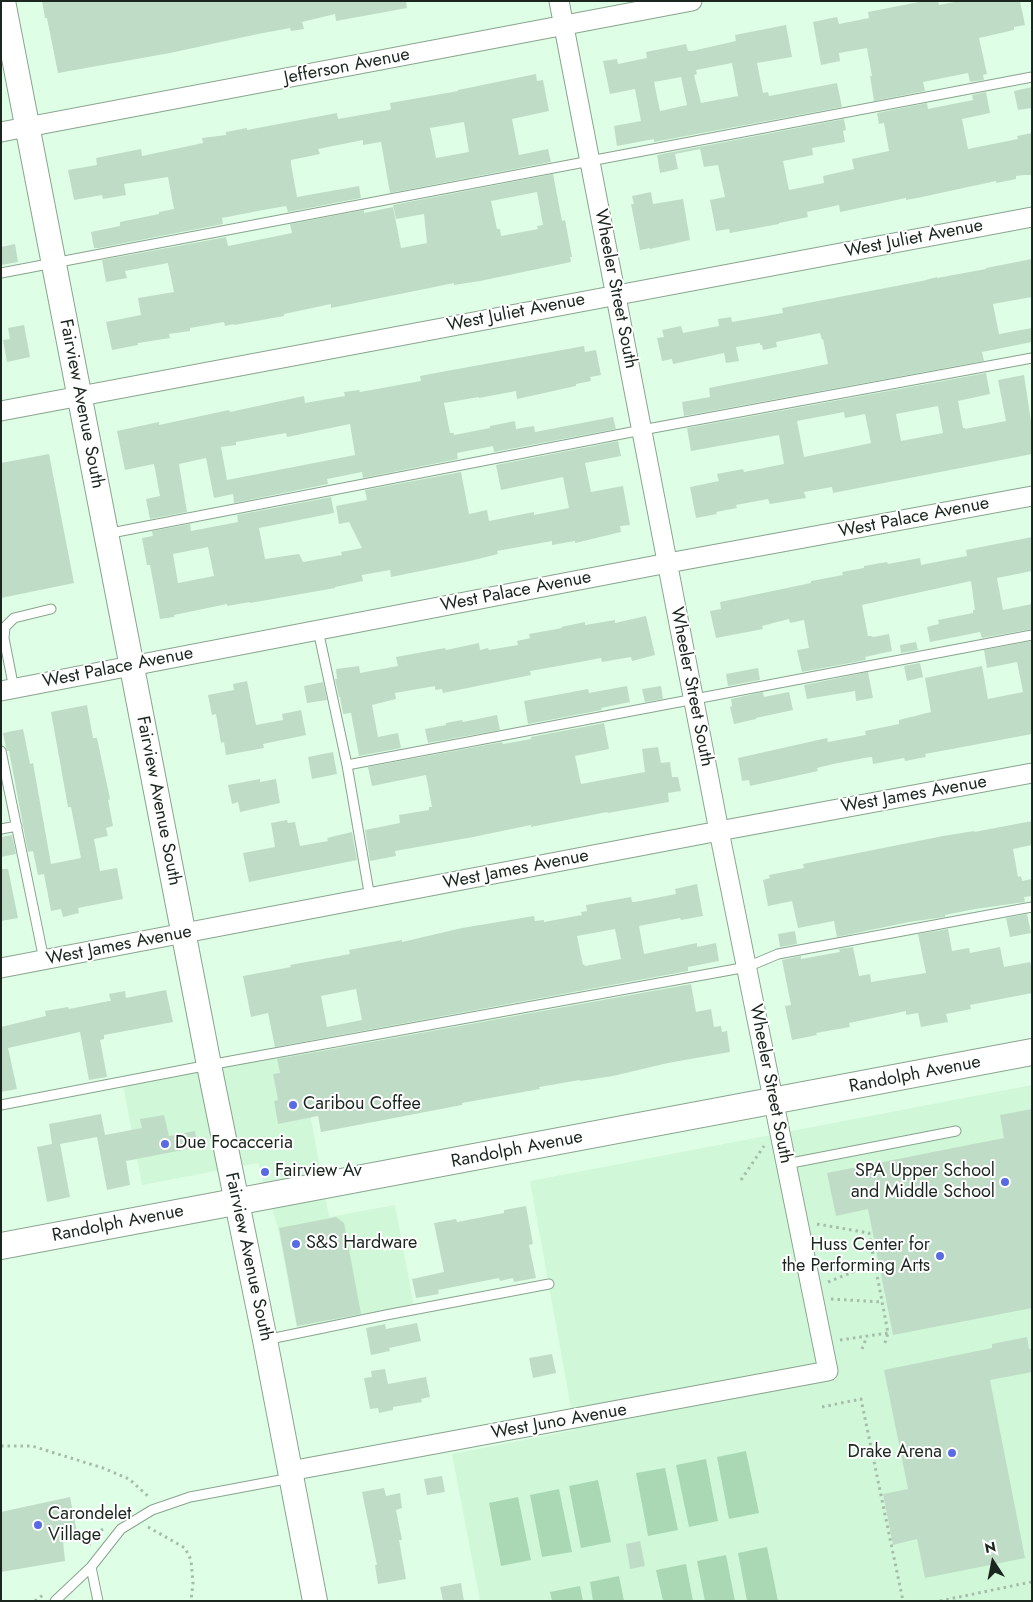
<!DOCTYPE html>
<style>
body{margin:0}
#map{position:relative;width:1033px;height:1602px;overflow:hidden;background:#dffee6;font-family:Jost,sans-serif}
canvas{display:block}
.frame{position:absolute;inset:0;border:2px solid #1b261e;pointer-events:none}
.north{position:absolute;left:968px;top:1537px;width:50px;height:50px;-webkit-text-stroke:4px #fff;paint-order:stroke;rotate:349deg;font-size:14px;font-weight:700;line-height:20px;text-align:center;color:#1b261e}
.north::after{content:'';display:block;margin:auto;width:18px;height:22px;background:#1b261e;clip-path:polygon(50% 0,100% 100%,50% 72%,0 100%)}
</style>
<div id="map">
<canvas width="1033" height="1602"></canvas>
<div class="frame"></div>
<div class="north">N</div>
</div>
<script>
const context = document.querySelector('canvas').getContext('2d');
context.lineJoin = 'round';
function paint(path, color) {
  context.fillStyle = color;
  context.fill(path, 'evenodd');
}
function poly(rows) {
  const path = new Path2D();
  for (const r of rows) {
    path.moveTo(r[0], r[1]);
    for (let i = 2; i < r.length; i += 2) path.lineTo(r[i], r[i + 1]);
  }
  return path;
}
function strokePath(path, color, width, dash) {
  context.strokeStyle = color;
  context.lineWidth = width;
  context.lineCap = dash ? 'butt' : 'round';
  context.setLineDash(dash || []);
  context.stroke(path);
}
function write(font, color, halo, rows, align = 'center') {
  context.font = font + ' Jost,sans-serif';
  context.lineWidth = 4;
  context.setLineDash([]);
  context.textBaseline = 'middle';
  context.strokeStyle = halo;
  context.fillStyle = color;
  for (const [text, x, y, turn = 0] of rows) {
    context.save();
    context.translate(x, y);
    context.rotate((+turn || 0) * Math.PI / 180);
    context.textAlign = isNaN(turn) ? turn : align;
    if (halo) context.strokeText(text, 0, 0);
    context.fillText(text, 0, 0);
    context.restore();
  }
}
paint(poly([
 [298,1048,329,1217,395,1205,415,1312,298,1334,278,1228,258,1163,142,1185,123,1085],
 [1032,1085,1032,1601,480,1601,452,1454,575,1430,530,1181]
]), '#d1f7d9');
paint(poly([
 [746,1451,759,1513,729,1519,717,1457],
 [706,1459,718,1521,689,1527,676,1465],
 [665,1468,678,1530,648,1536,636,1473],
 [598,1480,611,1542,581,1548,569,1486],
 [559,1489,572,1552,542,1557,530,1495],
 [518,1497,531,1560,501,1566,489,1503],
 [767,1547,778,1601,747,1601,738,1553],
 [726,1555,735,1601,705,1601,697,1561],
 [686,1564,693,1601,663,1601,656,1570],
 [619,1576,624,1601,593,1601,590,1582],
 [580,1586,583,1601,552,1601,550,1592]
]), '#aad8b5');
paint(poly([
 [42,1,406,1,407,8,336,21,335,14,302,22,304,29,291,31,290,28,258,34,170,53,58,73,47,18,45,18],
 [924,1,938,1,939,5,959,1,1020,1,1025,25,1014,27,1014,30,979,38,987,74,983,75,984,80,970,82,968,73,923,82,925,91,874,101,870,76,872,76,867,48,839,53,840,61,821,65,813,22,837,17,839,24,869,18,868,12],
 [786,25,792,57,757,63,763,93,768,92,769,96,837,83,842,107,654,142,654,139,617,146,614,126,641,121,635,89,610,94,603,61,617,59,618,64,647,58,646,52,686,44,688,51,692,51,736,41,735,35],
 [732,63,738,96,701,103,694,75,697,74,696,70],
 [681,77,687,105,660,111,654,82],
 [536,74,537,81,543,80,549,111,512,119,519,155,548,149,551,162,390,193,381,142,363,145,363,140,318,149,320,154,291,160,291,164,297,197,359,186,361,198,288,212,286,206,263,210,222,218,223,224,99,248,94,248,91,232,120,226,120,222,159,214,159,212,174,209,168,177,124,184,126,195,103,199,102,195,74,200,68,170,97,165,96,158,141,149,142,156,203,143,202,138,226,135,226,132,247,128,247,130,337,113,338,119,389,110,391,109,390,103,458,91,458,90],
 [464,122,469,152,436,158,430,128],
 [1032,87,1032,108,1018,110,1014,91],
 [986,92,990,113,962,119,968,149,1018,139,1017,136,1032,133,1032,175,1024,175,1016,176,1016,179,996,183,996,181,922,197,906,200,906,198,840,212,839,205,807,212,808,217,779,223,779,224,730,233,729,229,716,231,710,200,725,197,718,165,704,167,700,149,675,154,678,169,660,173,657,155,844,119,846,130,843,131,845,142,812,148,813,155,783,161,789,190,824,183,823,176,854,169,852,159,889,151,884,123,879,124,877,113,927,103,928,109,973,100,972,95],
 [553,174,562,221,565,220,572,257,570,257,571,262,480,281,454,285,454,283,331,308,331,304,284,314,284,316,234,325,234,324,225,326,224,322,190,328,190,331,169,334,170,338,138,343,138,345,112,350,106,322,141,315,138,298,174,292,168,263,125,271,127,278,106,282,102,260,226,237,228,246,292,233,290,224,364,210,364,213,393,207,401,248,427,243,424,214,396,219,393,205],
 [537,192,543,225,537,226,538,229,501,236,500,229,497,229,491,201],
 [651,192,653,204,683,199,690,240,650,249,650,248,640,250,631,204,634,204,632,196],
 [15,244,18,262,1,265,1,247],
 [1032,259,1032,297,993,304,999,334,1032,328,1032,342,982,352,984,361,684,416,682,402,710,397,709,388,828,364,823,339,822,340,820,333,776,342,777,347,763,350,762,345,760,345,760,343,736,347,739,361,726,363,724,353,673,364,672,359,662,361,657,338,664,337,662,330,681,326,683,333,719,326,718,319,731,317,732,322,783,313,782,308,922,281,937,277,937,278,986,269,986,268],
 [24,325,30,357,7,362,3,340,10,339,8,328],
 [584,346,585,352,596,350,601,375,590,377,591,381,576,384,576,386,517,399,516,391,479,398,479,397,444,403,450,433,454,433,454,435,490,428,490,426,515,421,516,429,534,426,535,432,613,417,616,429,494,452,493,446,457,453,458,459,363,478,362,472,327,479,328,484,234,503,233,494,214,498,206,458,179,464,187,512,150,519,146,499,160,496,154,464,125,470,117,431,159,422,159,425,229,410,230,412,304,396,305,403,345,396,344,392,359,390,360,392,421,381,420,376,441,372],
 [350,424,355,455,227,480,221,447,236,445,236,442,286,433,287,437],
 [986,373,990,394,958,401,963,428,965,428,965,429,1006,421,998,380,1024,375,1032,428,1032,454,833,493,832,487,804,492,806,498,770,504,768,499,736,505,737,508,716,512,717,514,696,518,690,487,719,481,717,474,743,469,744,472,784,464,779,435,691,451,687,428],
 [938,406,943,433,901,441,896,414],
 [844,412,845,418,865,414,871,443,804,457,797,421],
 [618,441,621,456,585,463,591,492,623,486,630,525,620,526,621,532,575,543,575,541,552,545,552,541,497,551,498,554,470,561,391,577,390,570,362,575,363,581,335,587,335,588,250,603,250,602,227,606,227,604,174,615,174,617,160,619,150,565,147,565,142,538,153,536,152,531,190,524,191,531,238,522,237,515,331,497,334,513,259,528,265,559,299,554,303,562,342,555,341,552,362,548,349,522,339,524,336,506,367,500,365,490,461,472,469,514,487,510,489,521,534,512,534,515,569,508,563,477,501,490,496,465],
 [208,547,214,576,178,583,173,554],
 [49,454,74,583,1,598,1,463],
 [1032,537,1032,571,997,578,1003,610,1032,604,1032,629,982,638,980,632,930,642,927,627,939,624,938,620,973,613,973,610,975,610,971,581,862,605,868,636,872,636,873,637,889,634,892,651,865,657,866,660,802,672,797,650,809,648,804,620,790,623,789,619,762,626,763,629,716,638,710,611,721,609,720,602,811,583,811,581,843,575,842,572,864,568,864,566,887,562,888,564,920,558,921,565,967,556,966,550],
 [646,616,655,655,632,661,631,657,602,662,601,658,553,667,530,671,531,675,443,693,442,689,435,690,435,686,395,693,396,699,372,705,378,737,398,733,401,748,359,756,351,713,343,714,340,697,339,697,335,679,337,679,336,669,359,666,360,673,398,666,396,657,445,648,446,650,479,643,480,650,488,648,489,650,518,645,517,641,530,638,529,634,562,628,561,627,585,622,585,625,615,620,615,623],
 [1032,641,1032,734,925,754,926,757,905,761,904,758,873,764,872,757,870,757,833,764,817,768,818,771,750,786,749,780,742,781,738,758,827,738,828,742,866,735,865,731,899,724,899,720,931,712,925,678,982,666,988,699,1023,692,1017,662,987,668,984,650],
 [916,642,918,650,901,653,900,645],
 [920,663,923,677,907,681,904,666],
 [758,668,760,680,728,686,726,674],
 [868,672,873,698,856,701,855,691,807,699,804,685],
 [247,681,256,725,283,720,282,714,301,710,306,735,263,744,264,748,226,755,224,742,221,743,216,714,212,715,208,695,234,690,233,684],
 [323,682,327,700,307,703,304,686],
 [627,686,630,702,601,708,602,710,528,724,524,701,588,689,589,693],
 [661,686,663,699,645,702,642,689],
 [763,692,764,697,789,692,793,710,756,718,756,719,734,724,730,707,732,706,731,699],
 [87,705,93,738,97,738,110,799,108,800,113,826,106,828,108,836,94,839,100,871,117,868,123,899,78,908,79,913,63,917,61,909,51,911,44,874,38,875,33,851,28,852,9,751,7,751,6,748,3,733,23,729,30,764,33,763,51,864,81,858,71,807,68,807,51,712],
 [497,715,500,730,428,743,425,729,446,725,446,723,462,720,463,722],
 [604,723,609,749,575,756,581,784,645,772,642,749,658,747,661,763,670,762,672,777,678,777,681,791,668,793,669,802,608,813,607,812,531,827,531,825,473,837,395,851,396,856,370,861,365,830,400,823,399,815,429,810,429,807,432,807,426,775,372,786,368,767,502,742,503,744,531,739,531,737],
 [333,752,337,774,312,779,308,757],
 [260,779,260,782,276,779,280,803,240,812,238,802,232,804,228,785],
 [287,820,288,823,295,822,300,846,328,841,327,838,352,832,357,860,249,882,243,853,275,847,271,823],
 [1032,821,1032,845,1013,849,1018,877,1021,876,1022,881,1032,879,1032,896,1024,897,1025,902,975,909,945,915,945,917,909,922,837,937,834,921,798,928,792,901,768,906,763,880,770,878,769,875,804,868,803,864,943,836,974,831,974,832],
 [12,835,16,854,1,857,1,837],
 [1,869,8,869,18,918,1,921],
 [697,884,703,916,681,920,680,918,639,926,644,954,697,943,697,947,716,943,719,961,688,967,688,971,275,1047,268,1013,251,1017,243,976,291,967,290,965,350,954,349,950,402,940,402,942,462,928,534,916,535,921,544,920,544,922,582,915,581,912,587,911,586,905,631,897,632,902,635,902,676,894,675,889],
 [615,929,621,959,585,966,584,964,583,965,577,936],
 [356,989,362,1020,327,1027,321,996],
 [1027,914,1031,933,1010,937,1006,918],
 [948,929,952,951,969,948,970,953,1000,947,1004,967,1030,962,1032,970,1032,993,970,1005,971,1009,946,1014,948,1022,921,1027,918,1013,906,1015,906,1011,849,1023,850,1027,816,1033,817,1035,792,1040,785,1006,791,1005,782,960,801,956,801,959,840,952,839,949,853,947,859,976,870,974,871,982,926,973,918,934],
 [795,931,797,944,780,947,778,934],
 [691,984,696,1012,711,1009,714,1027,721,1026,722,1032,727,1031,730,1052,668,1063,613,1076,580,1081,580,1080,539,1087,540,1089,462,1103,462,1105,321,1132,318,1116,278,1124,274,1101,278,1100,273,1074,280,1073,277,1059],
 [166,990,173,1022,104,1035,104,1039,100,1040,107,1077,89,1080,80,1032,8,1048,17,1089,1,1092,1,1027,46,1016,45,1011,68,1007,69,1009,109,1001,111,1001,109,994,125,991,126,998],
 [1032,1109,1032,1308,893,1335,868,1209,836,1216,827,1173,1004,1138,1000,1115],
 [101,1114,105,1135,142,1128,140,1119,164,1115,169,1136,195,1131,198,1147,126,1161,130,1185,107,1190,97,1137,60,1144,70,1197,47,1202,37,1147,52,1144,49,1124],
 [526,1206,533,1244,529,1245,536,1278,514,1282,513,1278,500,1281,499,1278,438,1290,439,1294,416,1298,412,1279,444,1272,434,1223,456,1219,457,1222,504,1213,504,1210],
 [336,1217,344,1223,361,1314,297,1326,279,1228],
 [417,1323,421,1341,389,1348,390,1351,371,1355,366,1328,385,1324,386,1329],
 [1027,1337,1029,1349,1032,1348,1032,1372,990,1380,1025,1558,925,1578,917,1539,893,1545,883,1494,908,1489,884,1370,992,1348,992,1344],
 [552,1354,556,1373,533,1378,529,1358],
 [385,1369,388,1384,426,1377,430,1397,421,1399,422,1402,393,1407,393,1410,379,1413,378,1408,370,1409,364,1378,372,1377,371,1371],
 [442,1476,445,1492,427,1495,424,1479],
 [384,1488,386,1496,400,1493,402,1508,396,1510,402,1540,399,1540,406,1579,378,1584,375,1565,377,1565,362,1492],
 [70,1497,78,1538,63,1541,65,1561,1,1572,1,1512],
 [640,1541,645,1566,630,1569,626,1544],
 [461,1583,464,1601,443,1601,440,1587]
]), '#bfddc6');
const service = poly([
 [1,273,1032,77],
 [106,534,642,430,1032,358],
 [318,630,347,765,370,898],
 [14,689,4,638,5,627,14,618,51,609],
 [1,751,44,960],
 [347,765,1032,635],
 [1,829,17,826],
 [1,1105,209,1065,747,967,778,954,1032,907],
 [786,1164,956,1131],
 [265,1340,386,1315,549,1284],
 [91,1567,98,1601],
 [55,1601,91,1567,121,1529,152,1510,190,1497,291,1478]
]);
const minor = poly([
 [1,132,692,1],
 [1,411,1032,217],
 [1,691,668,563,1032,496],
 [1,968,719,831,1032,773],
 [290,1471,828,1371,719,831,559,1]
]);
const tertiary = poly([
 [3,1,209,1065,265,1340,315,1601]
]);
const secondary = poly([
 [1,1246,1032,1052]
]);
strokePath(service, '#88a48e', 11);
strokePath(minor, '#88a48e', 21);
strokePath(tertiary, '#88a48e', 26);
strokePath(secondary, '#88a48e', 28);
strokePath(poly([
 [741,1180,764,1146],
 [817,1224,869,1233,888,1333,884,1346],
 [828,1282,875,1263],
 [831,1299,882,1302],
 [840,1340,888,1333],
 [862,1349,867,1336],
 [822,1407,861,1399,903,1601],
 [1,1446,32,1446,103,1468,129,1479,149,1497],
 [148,1527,185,1548,191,1560,193,1583,191,1601],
 [89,1545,97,1533,103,1529],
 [35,1601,43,1595],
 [940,1601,1031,1582,1032,1580]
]), '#a4bdaa', 3, [2.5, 4]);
strokePath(service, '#fff', 9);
strokePath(minor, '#fff', 19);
strokePath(tertiary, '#fff', 24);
strokePath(secondary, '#fff', 26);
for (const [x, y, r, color] of [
 [293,1105,5,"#586be2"],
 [165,1144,5,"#586be2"],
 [265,1172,5,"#586be2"],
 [1005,1182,5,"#586be2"],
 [296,1244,5,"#586be2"],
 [940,1256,5,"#586be2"],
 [952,1453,5,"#586be2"],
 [38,1525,5,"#586be2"]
]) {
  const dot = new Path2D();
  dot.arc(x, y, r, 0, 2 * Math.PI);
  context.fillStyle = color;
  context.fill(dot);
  strokePath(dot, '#fff', 2);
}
write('18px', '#1b261e', '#fff', [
 ["Jefferson Avenue",347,67,-11],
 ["West Juliet Avenue",914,239,-11],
 ["Wheeler Street South",615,289,79],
 ["West Juliet Avenue",516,313,-11],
 ["Fairview Avenue South",81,404,79],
 ["West Palace Avenue",914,518,-11],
 ["West Palace Avenue",516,592,-11],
 ["West Palace Avenue",118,668,-11],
 ["Wheeler Street South",691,687,79],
 ["West James Avenue",914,795,-10],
 ["Fairview Avenue South",158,801,79],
 ["West James Avenue",516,870,-11],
 ["West James Avenue",119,946,-11],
 ["Randolph Avenue",915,1075,-11],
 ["Wheeler Street South",770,1084,79],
 ["Randolph Avenue",517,1150,-11],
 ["Randolph Avenue",118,1224,-11],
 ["Fairview Avenue South",248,1257,78],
 ["West Juno Avenue",559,1422,-10]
]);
write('18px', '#1b261e', '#fff', [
 ["Caribou Coffee",303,1105],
 ["Due Focacceria",175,1144],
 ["Fairview Av",275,1172],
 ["SPA Upper School",995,1172,"right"],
 ["and Middle School",995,1193,"right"],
 ["S&S Hardware",306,1244],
 ["Huss Center for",930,1246,"right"],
 ["the Performing Arts",930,1267,"right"],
 ["Drake Arena",942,1453,"right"],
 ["Carondelet",48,1515],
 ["Village",48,1536]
], 'left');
</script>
